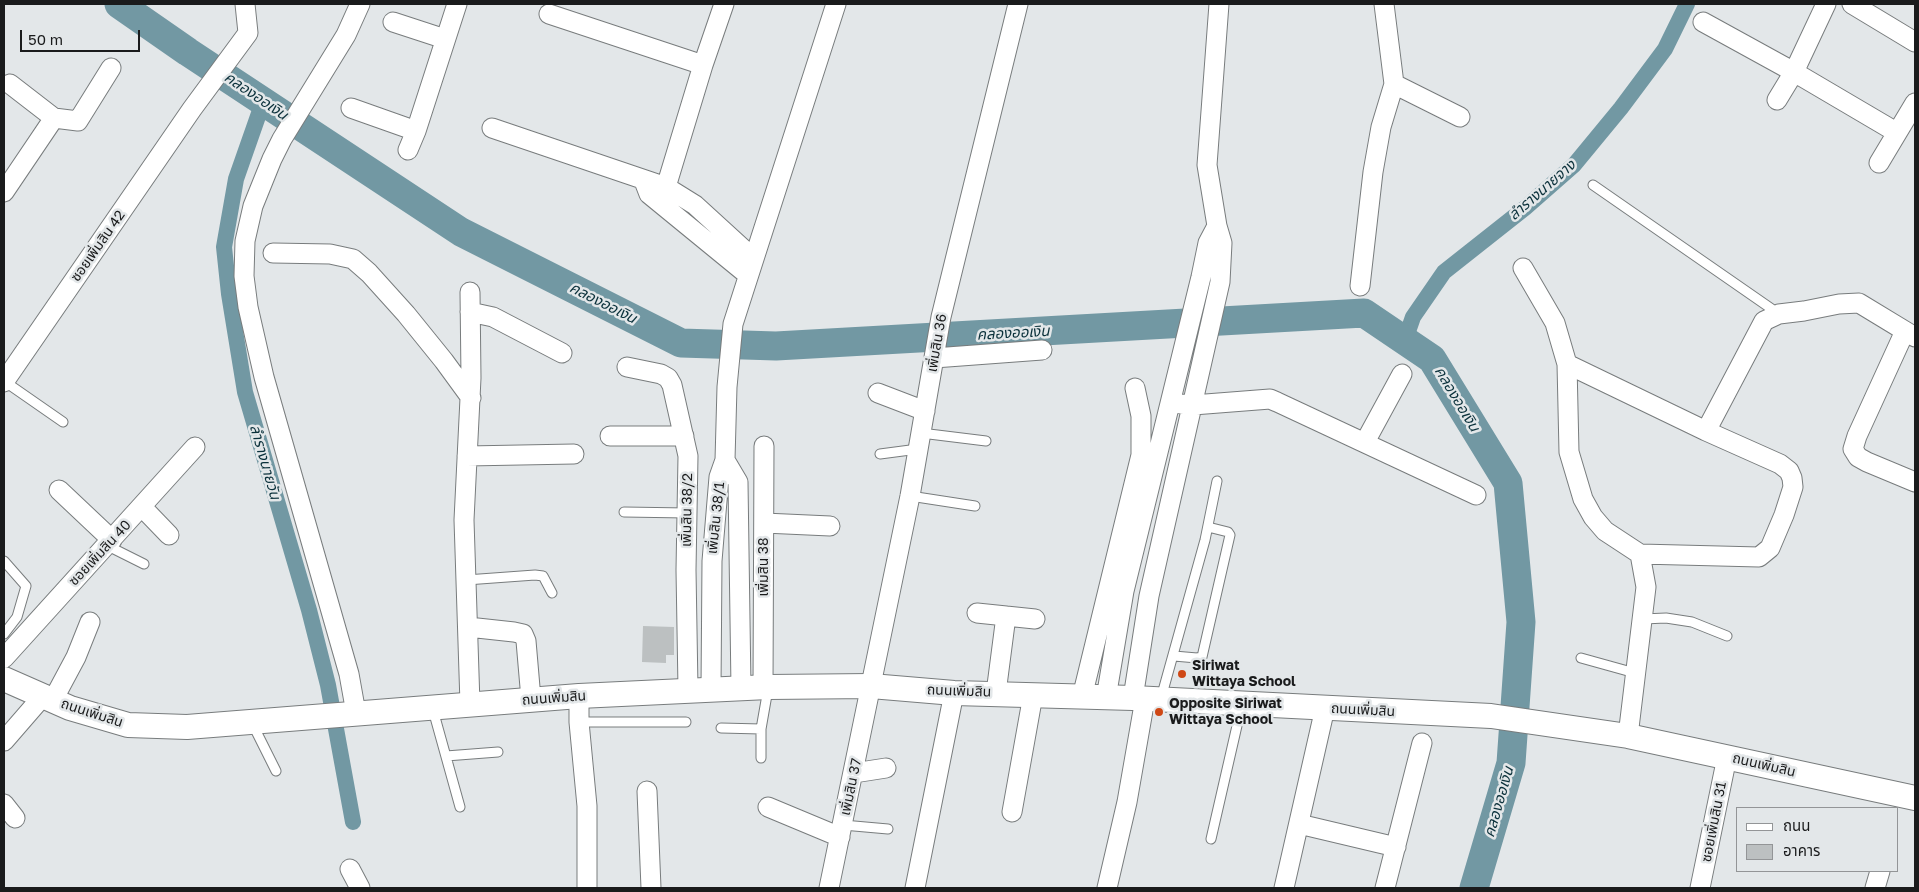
<!DOCTYPE html>
<meta charset="utf-8">
<style>
body{margin:0}
#map{position:relative;width:1919px;height:892px;overflow:hidden;background:#e3e7e9;font-family:"Golos Text","Noto Sans Thai",sans-serif}
canvas{display:block}
.frame{position:absolute;inset:0;border:5px solid #1a1b1c;pointer-events:none}
.legend{position:absolute;left:1736px;top:807px;width:162px;height:65px;box-sizing:border-box;background:#e3e7e9;border:1px solid #939597;margin:0;padding:6px 9px;list-style:none;font-size:15px;color:#1a1b1c}
.legend li{display:flex;align-items:center;gap:10px;height:25px}
.legend b{width:25px;border:1px solid #939597}
.scale{position:absolute;left:20px;top:30px;width:120px;height:22px;box-sizing:border-box;border:2px solid #1a1b1c;border-top:0;padding-left:6px;font-size:15px;line-height:18px;white-space:nowrap;color:#1a1b1c;-webkit-text-stroke:4px #e3e7e9;paint-order:stroke}
</style>
<div id="map">
<canvas width="1919" height="892"></canvas>
<div class="frame"></div>
<ul class="legend">
<li><b style="height:6px;background:#fff"></b>ถนน</li>
<li><b style="height:14px;background:#bcc0c1"></b>อาคาร</li>
</ul>
<div class="scale">50 m</div>
</div>
<script>
const context = document.querySelector('canvas').getContext('2d');
context.lineJoin = 'round';
function poly(rows) {
  const path = new Path2D();
  for (const r of rows) {
    path.moveTo(r[0], r[1]);
    for (let i = 2; i < r.length; i += 2) path.lineTo(r[i], r[i + 1]);
  }
  return path;
}
function strokePath(path, color, width, dash) {
  context.strokeStyle = color;
  context.lineWidth = width;
  context.lineCap = dash ? 'butt' : 'round';
  context.setLineDash(dash || []);
  context.stroke(path);
}
function paint(path, color) {
  context.fillStyle = color;
  context.fill(path, 'evenodd');
}
function write(font, color, halo, rows, align = 'center') {
  context.font = font + ' "Golos Text","Noto Sans Thai",sans-serif';
  context.lineWidth = 5;
  context.setLineDash([]);
  context.textBaseline = 'middle';
  context.strokeStyle = halo;
  context.fillStyle = color;
  for (const [text, x, y, turn = 0] of rows) {
    context.save();
    context.translate(x, y);
    context.rotate((+turn || 0) * Math.PI / 180);
    context.textAlign = isNaN(turn) ? turn : align;
    if (halo) context.strokeText(text, 0, 0);
    context.fillText(text, 0, 0);
    context.restore();
  }
}
strokePath(poly([
 [263,102,236,179,224,247,229,294,245,392,309,610,328,685,353,822],
 [1405,340,1413,317,1444,272,1525,208,1574,165,1621,108,1665,49,1687,4]
]), '#7298a3', 16);
strokePath(poly([
 [119,4,188,52,461,232,681,343,776,346,1364,313,1432,359,1508,483,1521,622,1511,763,1474,888]
]), '#7298a3', 29);
paint(poly([
 [643,626,674,627,674,655,666,655,666,663,642,662]
]), '#bcc0c1');
const service = poly([
 [1593,185,1779,314],
 [4,381,63,422],
 [921,433,986,441],
 [880,454,918,449],
 [910,496,975,506],
 [624,512,687,513],
 [106,545,144,564],
 [4,561,26,586,17,617,4,634],
 [466,580,535,575,543,576,552,593],
 [1643,619,1666,618,1692,622,1727,636],
 [1174,656,1197,658,1202,657,1230,535,1228,532,1208,527],
 [1581,658,1635,673],
 [1161,698,1205,540,1217,481],
 [433,710,460,807],
 [579,722,686,722],
 [253,725,276,771],
 [721,728,761,729],
 [446,756,498,752],
 [761,758,761,729,768,689],
 [843,825,888,829],
 [1211,839,1242,704]
]);
const minor = poly([
 [1852,4,1915,42],
 [549,14,703,65],
 [393,22,445,39],
 [1703,22,1794,72,1896,132],
 [10,84,54,118],
 [1394,84,1460,117],
 [1777,100,1794,72,1826,4],
 [351,108,416,131],
 [492,128,666,187,695,205,753,258],
 [408,150,416,131,457,4],
 [1879,163,1915,103],
 [644,181,649,194,748,275],
 [666,187,703,65,724,4],
 [4,192,54,118,78,121,111,68],
 [273,253,330,254,353,259,369,273,406,314,444,361,471,398],
 [1523,268,1555,323,1567,364,1569,452,1583,499,1593,517,1605,531,1640,554,1646,587,1628,736],
 [1360,286,1373,172,1381,127,1394,84,1384,4],
 [470,312,493,317,562,353],
 [1905,331,1857,436,1853,449,1858,457,1867,462,1915,482],
 [934,358,1042,350],
 [1567,364,1706,431,1780,464,1789,471,1792,478,1793,487,1784,515,1770,548,1759,557,1640,554],
 [627,367,661,374,668,378,672,385,688,456,686,570,688,689],
 [4,382,192,109,248,33,245,4],
 [878,393,925,411],
 [1181,404,1193,405,1270,399,1277,402,1476,495],
 [1706,431,1764,321,1779,314,1804,311,1839,304,1859,303,1915,337],
 [610,436,684,436],
 [1365,442,1402,374],
 [467,456,574,454],
 [725,460,738,482,741,688],
 [59,490,112,540],
 [142,507,169,535],
 [764,523,830,526],
 [977,613,1035,619],
 [468,627,514,632,523,634,526,641,531,699],
 [4,658,195,447],
 [763,687,764,446],
 [711,688,712,561,719,477,725,460,727,387,733,324,836,4],
 [996,693,1006,616],
 [579,696,579,722,587,806,587,888],
 [1082,697,1141,455,1141,416,1135,388],
 [1106,698,1124,591,1201,277,1208,243,1217,226],
 [1133,698,1149,596,1220,282,1222,243,1217,226,1207,165,1219,4],
 [53,700,76,657,90,622],
 [470,704,464,520,471,378,470,292],
 [356,713,349,674,264,377,248,307,244,276,245,241,253,206,272,159,282,139,346,35,360,4],
 [4,741,43,696],
 [854,773,886,768],
 [647,791,651,888],
 [4,804,15,818],
 [768,807,840,837],
 [1012,812,1033,695],
 [1299,824,1396,847],
 [350,869,360,888],
 [829,888,910,496,941,317,1018,4],
 [915,888,954,693],
 [1107,888,1127,802,1145,699],
 [1284,888,1325,708],
 [1385,888,1422,743],
 [1700,888,1727,757],
 [1875,888,1880,871]
]);
const tertiary = poly([
 [4,679,70,708,128,725,187,727,579,696,768,687,871,686,954,693,1133,698,1491,716,1628,736,1915,798]
]);
strokePath(service, '#787c7d', 11);
strokePath(minor, '#787c7d', 21);
strokePath(tertiary, '#787c7d', 26);
strokePath(service, '#fff', 9);
strokePath(minor, '#fff', 19);
strokePath(tertiary, '#fff', 24);
for (const [x, y, r, color] of [
 [1182,674,5,"#cf4815"],
 [1159,712,5,"#cf4815"]
]) {
  const dot = new Path2D();
  dot.arc(x, y, r, 0, 2 * Math.PI);
  context.fillStyle = color;
  context.fill(dot);
  strokePath(dot, '#e3e7e9', 2);
}
write('14px', '#1a1b1c', '#e3e7e9', [
 ["ซอยเพิ่มสิน 42",98,246,-55],
 ["เพิ่มสิน 36",937,343,-80],
 ["เพิ่มสิน 38/2",687,510,-89],
 ["เพิ่มสิน 38/1",716,518,-84],
 ["ซอยเพิ่มสิน 40",100,553,-47],
 ["เพิ่มสิน 38",764,567,-90],
 ["ถนนเพิ่มสิน",959,691,2],
 ["ถนนเพิ่มสิน",554,698,-4],
 ["ถนนเพิ่มสิน",1363,710,3],
 ["ถนนเพิ่มสิน",92,713,18],
 ["ถนนเพิ่มสิน",1764,765,13],
 ["เพิ่มสิน 37",851,787,-78],
 ["ซอยเพิ่มสิน 31",1714,822,-79]
]);
write('bold 14px', '#1a1b1c', '#e3e7e9', [
 ["Siriwat",1192,666],
 ["Wittaya School",1192,682],
 ["Opposite Siriwat",1169,704],
 ["Wittaya School",1169,720]
], 'left');
write('italic 15px', '#0b313b', '#e3e7e9', [
 ["คลองออเงิน",256,96,34],
 ["ลำรางนายจาง",1542,190,-41],
 ["คลองออเงิน",603,303,27],
 ["คลองออเงิน",1013,333,-3],
 ["คลองออเงิน",1457,399,59],
 ["ลำรางนายวัน",265,462,74],
 ["คลองออเงิน",1499,802,-74]
]);
</script>
